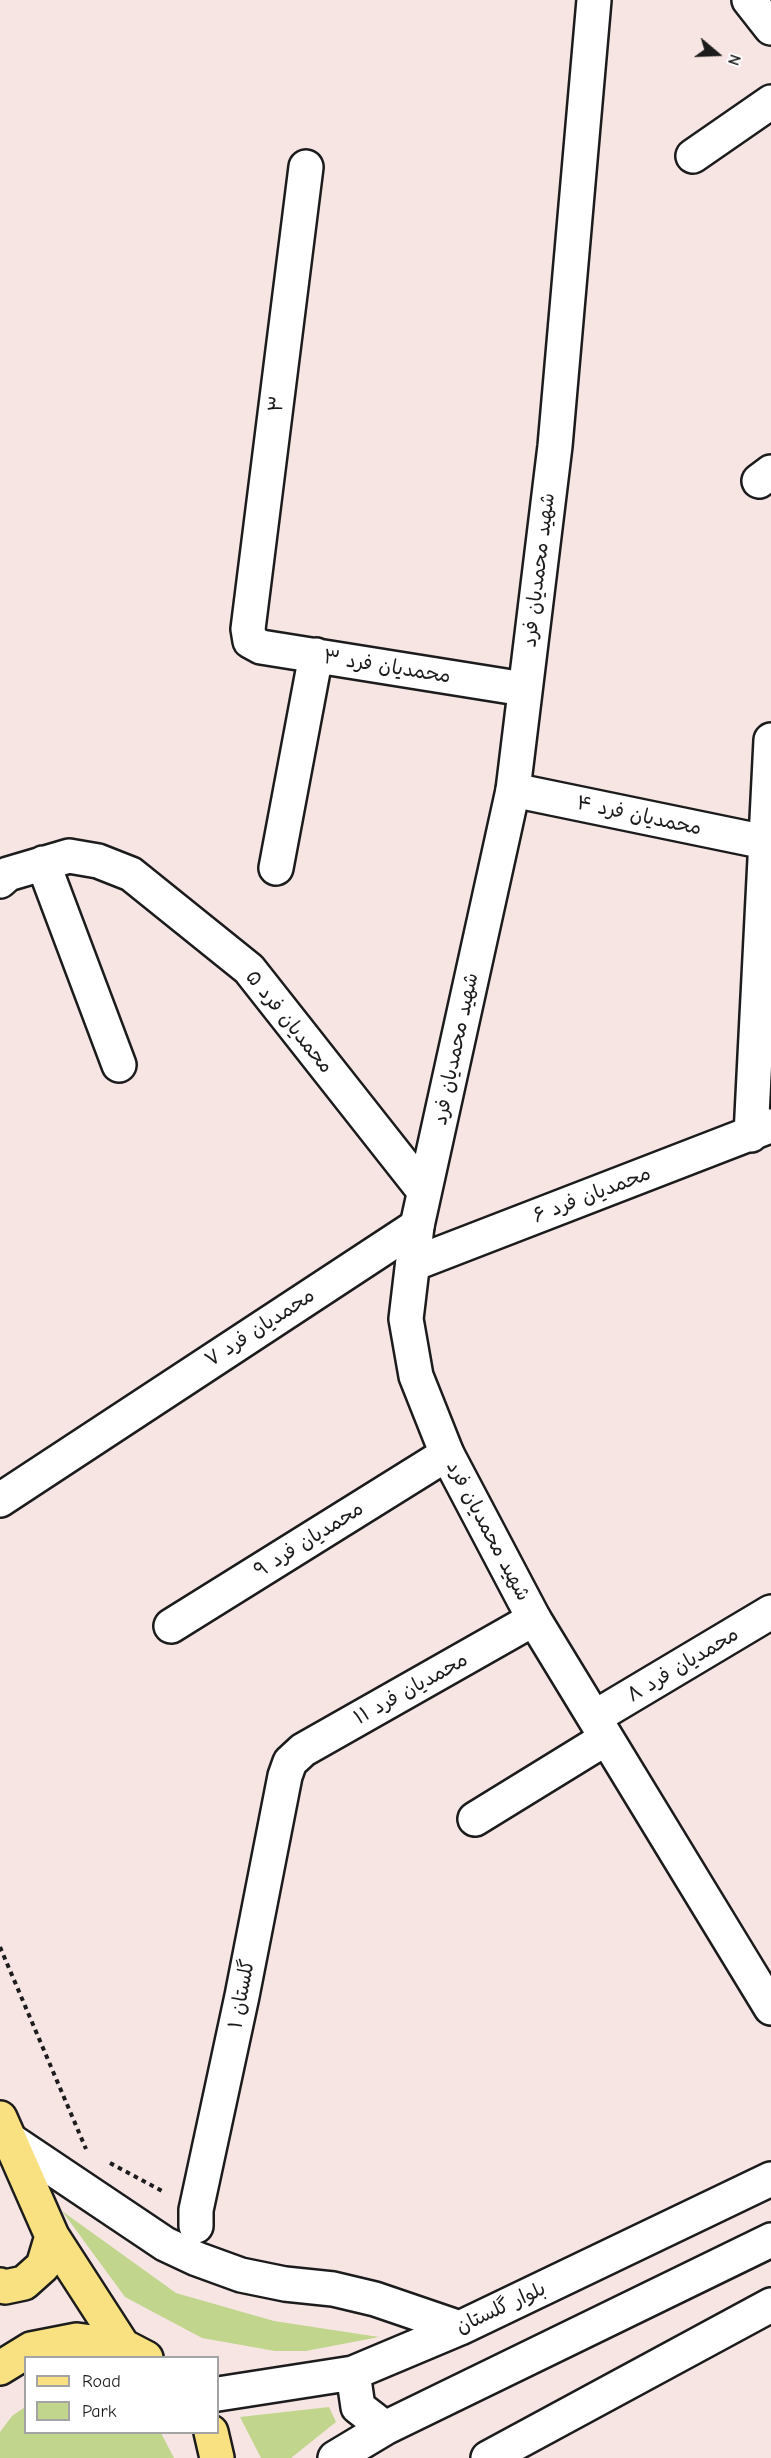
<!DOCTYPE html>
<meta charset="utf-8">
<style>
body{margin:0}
#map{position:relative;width:771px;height:2458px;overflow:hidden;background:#f7e5e4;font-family:"Comic Neue",sans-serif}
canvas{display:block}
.legend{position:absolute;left:24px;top:2356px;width:195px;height:78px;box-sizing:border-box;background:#fff;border:2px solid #a4a4a4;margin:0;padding:8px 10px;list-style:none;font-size:18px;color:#1c1c1c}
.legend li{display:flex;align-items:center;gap:12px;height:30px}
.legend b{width:30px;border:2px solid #a4a4a4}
.north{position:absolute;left:687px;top:24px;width:60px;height:60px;-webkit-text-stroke:4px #fff;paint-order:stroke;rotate:109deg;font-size:16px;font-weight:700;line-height:24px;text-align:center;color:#1c1c1c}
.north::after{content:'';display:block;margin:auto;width:21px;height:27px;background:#1c1c1c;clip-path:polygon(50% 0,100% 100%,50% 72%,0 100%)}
</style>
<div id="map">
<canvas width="771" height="2458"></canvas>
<ul class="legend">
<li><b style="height:8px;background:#f9e181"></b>Road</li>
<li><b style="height:16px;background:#c1d68c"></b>Park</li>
</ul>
<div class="north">N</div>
</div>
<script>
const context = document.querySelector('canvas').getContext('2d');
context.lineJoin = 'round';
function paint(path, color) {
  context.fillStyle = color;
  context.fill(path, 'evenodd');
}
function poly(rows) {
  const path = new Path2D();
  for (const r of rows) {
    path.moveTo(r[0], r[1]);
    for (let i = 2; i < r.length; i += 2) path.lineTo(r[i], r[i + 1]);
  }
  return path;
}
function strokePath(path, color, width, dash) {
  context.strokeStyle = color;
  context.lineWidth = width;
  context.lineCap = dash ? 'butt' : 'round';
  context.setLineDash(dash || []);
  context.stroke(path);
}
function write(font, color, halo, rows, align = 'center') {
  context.font = font + ' "Comic Neue","Playpen Sans Arabic",sans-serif';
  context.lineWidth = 4.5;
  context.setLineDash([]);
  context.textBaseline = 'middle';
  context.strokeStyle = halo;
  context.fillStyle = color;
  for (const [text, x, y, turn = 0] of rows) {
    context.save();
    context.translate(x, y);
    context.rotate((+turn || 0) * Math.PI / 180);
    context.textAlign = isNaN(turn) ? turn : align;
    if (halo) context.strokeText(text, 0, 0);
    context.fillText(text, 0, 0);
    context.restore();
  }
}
paint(poly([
 [62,2211,176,2293,274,2321,379,2337,306,2351,275,2351,202,2338,125,2297],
 [25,2407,26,2432,161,2433,174,2458,0,2458,0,2432,12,2416],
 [329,2407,336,2422,291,2458,261,2458,240,2417]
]), '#c1d68c');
const minor = poly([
 [749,0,771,28],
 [693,156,771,102],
 [306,167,248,629,250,641,261,647,524,689],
 [759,481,771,472],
 [513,790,765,842],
 [43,863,119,1065],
 [276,868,316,655],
 [0,881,8,874,69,856,98,861,131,874,249,969,424,1191],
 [751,1135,771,740],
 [413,1264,770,1126],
 [0,1500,417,1226],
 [171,1626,447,1454],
 [595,1717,771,1612],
 [475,1819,605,1739],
 [196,2226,196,2210,242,1996,285,1776,290,1762,303,1750,534,1619],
 [488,2458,771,2305]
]);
const tertiary = poly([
 [594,0,555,446,513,790,417,1226,406,1319,416,1376,447,1454,534,1619,771,2008]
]);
const secondary = poly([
 [10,2140,165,2244,197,2259,241,2275,285,2284,333,2289,375,2299,460,2328],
 [353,2373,358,2407,385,2428],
 [218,2394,353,2373,460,2328,771,2179],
 [335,2458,385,2428,771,2240]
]);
const primary = poly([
 [0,2118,52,2236,123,2346],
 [0,2285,5,2287,24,2283,43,2266,52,2236],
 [0,2368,31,2349,77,2340,123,2346,146,2358],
 [211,2432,217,2458]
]);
strokePath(minor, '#1c1c1c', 38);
strokePath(tertiary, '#1c1c1c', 38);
strokePath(secondary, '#1c1c1c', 38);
strokePath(primary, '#1c1c1c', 38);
strokePath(poly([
 [0,1947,86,2149],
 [110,2163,164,2192]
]), '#1c1c1c', 4, [4.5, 4.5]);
strokePath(minor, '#fff', 33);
strokePath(tertiary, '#fff', 33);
strokePath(secondary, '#fff', 33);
strokePath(primary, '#f9e181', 33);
write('20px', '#1c1c1c', '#fff', [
 ["۳",277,404,-83],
 ["شهید محمدیان فرد",539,570,-83],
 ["۳ محمدیان فرد",387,667,9],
 ["۴ محمدیان فرد",639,816,12],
 ["۵ محمدیان فرد",289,1022,51],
 ["شهید محمدیان فرد",456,1049,-78],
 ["۶ محمدیان فرد",592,1195,-21],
 ["۷ محمدیان فرد",260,1328,-33],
 ["شهید محمدیان فرد",488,1531,62],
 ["۹ محمدیان فرد",309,1540,-32],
 ["۸ محمدیان فرد",683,1665,-31],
 ["۱۱ محمدیان فرد",411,1689,-29],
 ["۱ گلستان",242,1994,-79],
 ["بلوار گلستان",501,2308,-25]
]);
</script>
